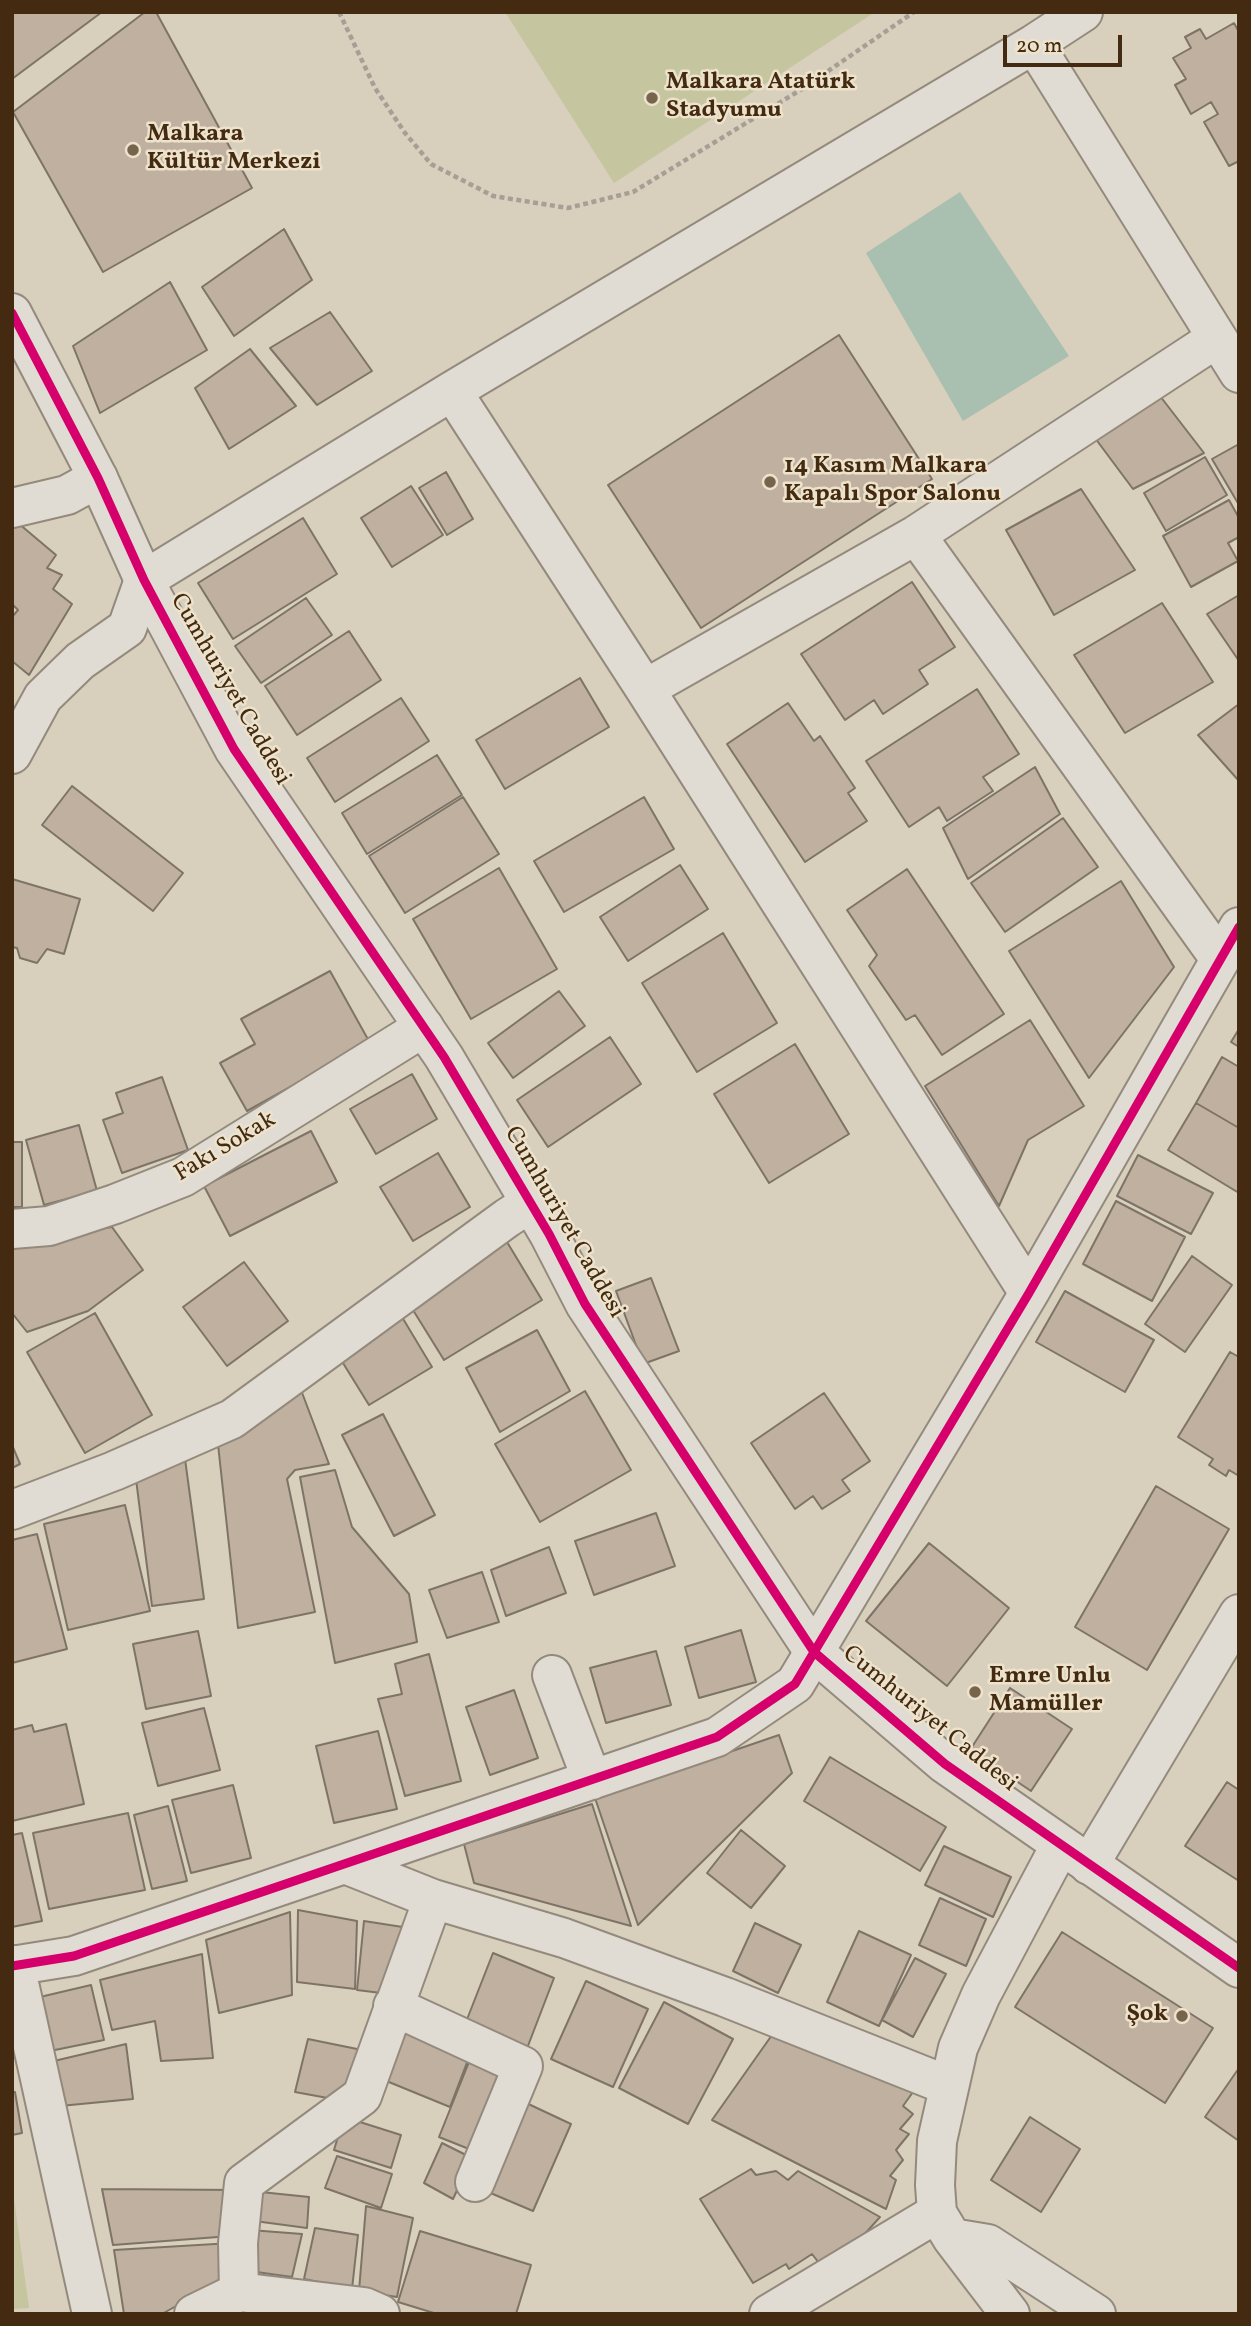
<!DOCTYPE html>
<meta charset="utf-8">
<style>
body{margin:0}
#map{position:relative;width:1251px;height:2326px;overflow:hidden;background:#d8cfbc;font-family:Vollkorn,serif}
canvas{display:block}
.frame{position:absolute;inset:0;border:14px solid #432a10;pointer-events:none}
.scale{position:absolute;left:1003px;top:35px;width:119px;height:32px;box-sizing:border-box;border:4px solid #432a10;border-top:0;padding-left:9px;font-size:21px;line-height:24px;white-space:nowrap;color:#432a10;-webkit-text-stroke:5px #ede2cc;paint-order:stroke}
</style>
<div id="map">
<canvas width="1251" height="2326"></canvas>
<div class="frame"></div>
<div class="scale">20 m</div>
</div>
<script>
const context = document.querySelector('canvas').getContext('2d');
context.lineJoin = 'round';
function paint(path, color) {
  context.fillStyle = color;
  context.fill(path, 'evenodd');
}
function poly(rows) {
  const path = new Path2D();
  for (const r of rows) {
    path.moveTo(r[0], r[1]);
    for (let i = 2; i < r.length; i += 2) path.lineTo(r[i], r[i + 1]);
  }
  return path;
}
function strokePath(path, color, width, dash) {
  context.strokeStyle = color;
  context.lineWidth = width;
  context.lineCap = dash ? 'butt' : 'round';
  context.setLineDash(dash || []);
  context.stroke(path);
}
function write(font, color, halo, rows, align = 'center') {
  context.font = font + ' Vollkorn,serif';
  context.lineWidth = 5;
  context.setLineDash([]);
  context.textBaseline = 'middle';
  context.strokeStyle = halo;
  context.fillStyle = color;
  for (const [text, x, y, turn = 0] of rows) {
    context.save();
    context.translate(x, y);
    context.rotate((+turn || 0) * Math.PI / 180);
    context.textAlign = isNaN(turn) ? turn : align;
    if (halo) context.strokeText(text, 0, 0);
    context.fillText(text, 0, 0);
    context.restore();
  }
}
paint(poly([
 [505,12,875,12,614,183],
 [12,2184,29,2308,12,2309]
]), '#c5c5a0');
paint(poly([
 [960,192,1069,356,963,421,866,253]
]), '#a9bfaf');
const building = poly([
 [12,12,102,12,12,79,12,12],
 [145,12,156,12,252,188,103,272,13,112,145,12],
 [1234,23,1239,32,1239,161,1229,166,1204,122,1218,114,1211,102,1191,114,1175,85,1186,79,1173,58,1191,48,1185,37,1200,29,1206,39,1234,23],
 [284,229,312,280,234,336,202,287,284,229],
 [170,282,207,350,100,413,73,346,170,282],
 [330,312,372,371,317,405,270,348,330,312],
 [839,335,932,479,701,628,608,485,839,335],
 [250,349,296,406,229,449,195,388,250,349],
 [1160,396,1204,453,1133,489,1095,438,1160,396],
 [1239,444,1239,505,1212,459,1239,444],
 [1205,457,1227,495,1166,531,1144,493,1205,457],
 [446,472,473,519,447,535,419,488,446,472],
 [411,486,443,535,392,567,361,518,411,486],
 [1081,489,1135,570,1054,615,1006,530,1081,489],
 [1229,500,1239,518,1239,537,1228,543,1238,561,1191,587,1163,536,1229,500],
 [303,518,337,574,233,639,198,583,303,518],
 [18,523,56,555,47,568,62,575,53,589,72,604,29,675,12,661,12,617,18,610,12,604,12,526,18,523],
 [912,582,955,647,919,670,928,684,883,714,874,700,845,720,801,654,912,582],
 [1239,595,1239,661,1207,614,1239,595],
 [306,598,332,635,261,683,235,646,306,598],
 [1162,603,1213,682,1125,733,1074,655,1162,603],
 [349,631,381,680,297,735,265,686,349,631],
 [580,678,609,727,505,789,476,740,580,678],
 [977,689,1019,754,983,777,993,791,947,821,939,807,909,827,866,761,977,689],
 [401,698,429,741,335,802,307,758,401,698],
 [788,703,814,741,820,736,855,788,848,793,867,821,805,862,727,744,788,703],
 [1239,704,1239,781,1198,735,1239,704],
 [437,755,462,795,367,854,342,813,437,755],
 [1035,767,1060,814,968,879,943,828,1035,767],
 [72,786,183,873,153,911,42,825,72,786],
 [463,797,499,854,405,913,369,856,463,797],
 [644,797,674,849,564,912,534,861,644,797],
 [1063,818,1098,867,1005,932,971,883,1063,818],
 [680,865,708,909,628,961,600,917,680,865],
 [499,868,557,969,471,1019,413,919,499,868],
 [907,869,1004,1014,942,1055,915,1015,906,1020,869,966,877,955,847,910,907,869],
 [12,879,80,899,64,954,47,949,37,963,20,958,17,948,12,947,12,879],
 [1121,881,1174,967,1089,1078,1009,951,1121,881],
 [723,933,777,1023,697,1072,642,983,723,933],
 [330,971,370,1043,247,1111,220,1063,255,1044,241,1019,330,971],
 [559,991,585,1026,513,1078,488,1043,559,991],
 [1030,1020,1084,1106,1028,1140,999,1206,925,1086,1030,1020],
 [1239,1029,1239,1047,1231,1042,1239,1029],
 [610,1037,641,1084,548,1147,517,1100,610,1037],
 [795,1044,849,1134,769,1183,714,1094,795,1044],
 [1222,1057,1239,1067,1239,1128,1196,1103,1222,1057],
 [412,1074,437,1119,376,1154,350,1109,412,1074],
 [162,1077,188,1150,122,1173,103,1120,123,1113,116,1093,162,1077],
 [1196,1103,1239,1128,1239,1193,1168,1150,1196,1103],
 [79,1125,97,1191,44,1205,26,1140,79,1125],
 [311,1131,337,1182,230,1236,204,1186,311,1131],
 [12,1142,22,1142,22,1207,12,1207,12,1142],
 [438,1153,470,1207,413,1241,380,1187,438,1153],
 [1138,1155,1213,1193,1191,1234,1117,1196,1138,1155],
 [1116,1201,1185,1237,1152,1301,1083,1264,1116,1201],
 [112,1227,143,1270,88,1311,27,1332,12,1313,12,1244,112,1227],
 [507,1242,542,1300,444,1360,408,1302,507,1242],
 [1192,1256,1232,1285,1185,1352,1145,1324,1192,1256],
 [244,1262,288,1321,227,1366,183,1307,244,1262],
 [651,1278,679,1351,643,1364,616,1291,651,1278],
 [1065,1291,1154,1340,1125,1392,1036,1342,1065,1291],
 [95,1313,152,1415,85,1453,27,1352,95,1313],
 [402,1317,432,1367,369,1405,338,1355,402,1317],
 [537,1330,570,1391,500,1432,466,1368,537,1330],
 [1230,1352,1239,1357,1239,1476,1229,1470,1226,1476,1209,1465,1213,1459,1178,1437,1230,1352],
 [301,1390,329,1464,295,1470,287,1479,315,1612,238,1628,217,1435,301,1390],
 [585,1391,631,1470,540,1522,495,1444,585,1391],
 [824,1393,870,1461,842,1480,850,1491,822,1509,813,1496,795,1509,751,1443,824,1393],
 [383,1414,435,1515,394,1536,342,1435,383,1414],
 [12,1445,20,1464,12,1468,12,1445],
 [185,1459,204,1599,152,1606,136,1479,185,1459],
 [335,1470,352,1527,409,1594,417,1642,335,1663,300,1477,335,1470],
 [1156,1486,1229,1529,1147,1670,1075,1627,1156,1486],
 [125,1505,150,1611,68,1630,44,1524,125,1505],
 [656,1513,675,1566,594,1595,575,1541,656,1513],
 [37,1534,67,1649,12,1663,12,1540,37,1534],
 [929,1543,1009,1608,947,1686,866,1621,929,1543],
 [549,1547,566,1593,506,1616,491,1570,549,1547],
 [482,1572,499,1622,447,1638,429,1590,482,1572],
 [741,1630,756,1682,699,1698,685,1647,741,1630],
 [198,1631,211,1696,146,1709,133,1644,198,1631],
 [656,1651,671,1705,606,1723,590,1668,656,1651],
 [429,1654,461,1781,405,1796,378,1699,402,1694,395,1664,429,1654],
 [1010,1688,1072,1729,1031,1791,970,1750,1010,1688],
 [514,1690,538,1758,490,1775,466,1707,514,1690],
 [204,1708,220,1770,158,1786,142,1723,204,1708],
 [66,1724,84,1804,12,1821,12,1730,32,1725,34,1732,66,1724],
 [378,1731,397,1809,334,1823,316,1746,378,1731],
 [779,1735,792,1773,638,1925,595,1798,779,1735],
 [830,1757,946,1827,920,1871,804,1801,830,1757],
 [1227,1782,1239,1790,1239,1881,1185,1846,1227,1782],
 [233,1785,251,1858,191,1873,172,1800,233,1785],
 [592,1804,631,1926,474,1883,464,1844,592,1804],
 [168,1806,187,1881,152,1889,134,1815,168,1806],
 [128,1813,145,1890,49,1909,33,1833,128,1813],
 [741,1830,785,1866,751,1908,707,1873,741,1830],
 [22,1833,42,1921,12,1927,12,1835,22,1833],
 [944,1846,1011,1877,993,1917,925,1885,944,1846],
 [940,1898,986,1919,966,1966,919,1945,940,1898],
 [298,1910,357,1921,355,1989,297,1982,298,1910],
 [290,1912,292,1995,219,2013,206,1940,290,1912],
 [364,1921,409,1928,389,1994,357,1990,364,1921],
 [755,1923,801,1945,778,1993,733,1971,755,1923],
 [859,1931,911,1955,879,2026,827,2002,859,1931],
 [1062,1932,1213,2028,1165,2103,1015,2007,1062,1932],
 [493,1953,554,1978,526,2051,464,2027,493,1953],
 [202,1954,213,2058,161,2061,155,2021,112,2030,100,1980,202,1954],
 [915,1958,946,1974,913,2037,882,2020,915,1958],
 [586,1981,648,2009,613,2087,551,2059,586,1981],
 [91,1985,104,2040,50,2051,40,1997,91,1985],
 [664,2002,733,2039,688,2124,619,2088,664,2002],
 [405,2026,471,2052,450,2107,384,2080,405,2026],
 [772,2035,913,2092,903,2106,913,2114,900,2129,909,2134,896,2150,903,2160,890,2176,896,2180,886,2209,712,2120,772,2035],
 [308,2039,362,2050,344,2101,295,2092,308,2039],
 [126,2044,133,2099,60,2106,54,2061,126,2044],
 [471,2057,506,2070,474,2151,439,2137,471,2057],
 [1239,2068,1239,2141,1205,2117,1239,2068],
 [12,2092,15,2092,22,2133,12,2135,12,2092],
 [522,2101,571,2124,533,2211,481,2189,522,2101],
 [344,2117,401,2135,391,2168,334,2150,344,2117],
 [1030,2117,1080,2149,1041,2212,991,2180,1030,2117],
 [442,2143,472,2158,453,2199,424,2183,442,2143],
 [337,2156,392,2174,381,2208,325,2188,337,2156],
 [751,2169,756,2175,776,2171,788,2180,798,2171,880,2217,861,2238,819,2263,812,2254,789,2269,786,2264,753,2283,700,2199,751,2169],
 [102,2189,236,2190,231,2236,113,2245,102,2189],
 [251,2191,309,2197,307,2228,247,2220,251,2191],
 [366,2206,413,2218,397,2297,359,2291,366,2206],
 [315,2228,358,2235,352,2289,304,2279,315,2228],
 [250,2230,302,2234,292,2277,242,2270,250,2230],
 [420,2231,531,2265,516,2314,437,2314,398,2302,420,2231],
 [232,2243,231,2275,162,2314,124,2314,114,2250,232,2243]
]);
paint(building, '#c0b0a0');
strokePath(building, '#7d7467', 2);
const minor = poly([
 [1034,44,1239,373],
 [452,391,645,689,1029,1293],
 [12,508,67,495,98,478],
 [916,535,1220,959],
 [645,689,916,535,1217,338],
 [12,754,43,697,80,661,127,628,144,580,452,391,1034,44,1083,12],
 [12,1229,49,1226,115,1204,183,1177,424,1027],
 [12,1510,114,1471,232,1419,507,1218,530,1203],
 [552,1675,592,1780],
 [1060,1846,981,1995,958,2048,937,2141,935,2185,937,2213,952,2238,988,2244,1096,2314],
 [345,1864,433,1899,564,1938,725,1997,949,2086],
 [1089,1865,1239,1614],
 [15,1965,92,2314],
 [12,1966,74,1956,717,1737,795,1684,1029,1293,1239,927],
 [393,2006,523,2066,475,2182],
 [952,2238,1010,2314],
 [239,2292,238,2243,244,2183,362,2096,433,1899],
 [194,2314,239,2292,364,2307,380,2314],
 [769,2314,937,2213]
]);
const tertiary = poly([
 [12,313,98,478,144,580,234,749,444,1057,549,1234,585,1304,814,1652,945,1764,1239,1968]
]);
strokePath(minor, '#938a7d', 42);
strokePath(tertiary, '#938a7d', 42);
strokePath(poly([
 [339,12,375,88,405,133,431,164,493,196,568,208,633,192,802,89,914,12]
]), '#a59f95', 4.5, [5, 3.5]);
strokePath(minor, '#e0dcd3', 38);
strokePath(tertiary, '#e0dcd3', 38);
strokePath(poly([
 [12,313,98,478,144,580,234,749,444,1057,549,1234,585,1304,814,1652,945,1764,1239,1968],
 [12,1966,74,1956,717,1737,795,1684,1029,1293,1239,927]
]), '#d6006c', 9);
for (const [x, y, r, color] of [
 [652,98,7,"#77644c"],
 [133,150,7,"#77644c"],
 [770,482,7,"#77644c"],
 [975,1692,7,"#77644c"],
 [1182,2016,7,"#77644c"]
]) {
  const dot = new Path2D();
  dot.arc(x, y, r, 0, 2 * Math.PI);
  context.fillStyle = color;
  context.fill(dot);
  strokePath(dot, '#ede2cc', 2.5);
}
write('bold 24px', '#432a10', '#ede2cc', [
 ["Malkara Atatürk",666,84],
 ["Stadyumu",666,112],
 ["Malkara",147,136],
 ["Kültür Merkezi",147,164],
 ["14 Kasım Malkara",784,468],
 ["Kapalı Spor Salonu",784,496],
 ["Emre Unlu",989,1678],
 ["Mamüller",989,1706],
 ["Şok",1168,2016,"right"]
], 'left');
write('24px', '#432a10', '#ede2cc', [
 ["Cumhuriyet Caddesi",229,690,60],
 ["Fakı Sokak",226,1148,-31],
 ["Cumhuriyet Caddesi",563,1223,60],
 ["Cumhuriyet Caddesi",929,1720,39]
]);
</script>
